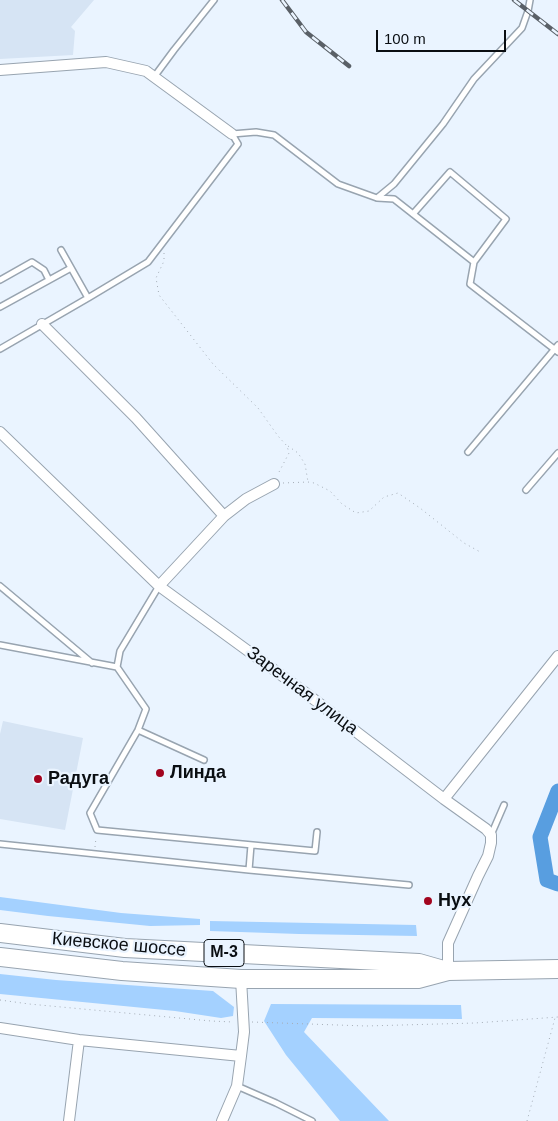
<!DOCTYPE html>
<meta charset="utf-8">
<style>
body{margin:0}
#map{position:relative;width:558px;height:1121px;overflow:hidden;background:#eaf4ff;font-family:Helvetica,sans-serif}
canvas{display:block}
.scale{position:absolute;left:376px;top:30px;width:130px;height:22px;box-sizing:border-box;border:2px solid #0a0e12;border-top:0;padding-left:6px;font-size:15px;line-height:18px;white-space:nowrap;color:#0a0e12;-webkit-text-stroke:4px #eaf4ff;paint-order:stroke}
</style>
<div id="map">
<canvas width="558" height="1121"></canvas>
<div class="scale">100 m</div>
</div>
<script>
const context = document.querySelector('canvas').getContext('2d');
context.lineJoin = 'round';
function paint(path, color) {
  context.fillStyle = color;
  context.fill(path, 'evenodd');
}
function poly(rows) {
  const path = new Path2D();
  for (const r of rows) {
    path.moveTo(r[0], r[1]);
    for (let i = 2; i < r.length; i += 2) path.lineTo(r[i], r[i + 1]);
  }
  return path;
}
function strokePath(path, color, width, dash) {
  context.strokeStyle = color;
  context.lineWidth = width;
  context.lineCap = dash ? 'butt' : 'round';
  context.setLineDash(dash || []);
  context.stroke(path);
}
function write(font, color, halo, rows, align = 'center') {
  context.font = font + ' Helvetica,sans-serif';
  context.lineWidth = 4.5;
  context.setLineDash([]);
  context.textBaseline = 'middle';
  context.strokeStyle = halo;
  context.fillStyle = color;
  for (const [text, x, y, turn = 0] of rows) {
    context.save();
    context.translate(x, y);
    context.rotate((+turn || 0) * Math.PI / 180);
    context.textAlign = isNaN(turn) ? turn : align;
    if (halo) context.strokeText(text, 0, 0);
    context.fillText(text, 0, 0);
    context.restore();
  }
}
paint(poly([
 [0,0,94,0,71,27,75,31,73,55,0,59],
 [3,721,83,738,65,830,0,819,0,734]
]), '#d6e4f4');
paint(poly([
 [0,897,121,913,200,919,200,925,150,926,48,916,0,910],
 [210,921,416,925,417,936,299,934,210,931],
 [0,974,56,980,213,991,234,1007,233,1016,221,1018,175,1011,0,994],
 [271,1004,461,1005,462,1019,312,1018,304,1032,389,1121,340,1121,286,1055,264,1021]
]), '#a4d1ff');
strokePath(poly([
 [558,791,540,837,547,880,558,884]
]), '#589ee0', 15);
const lane = poly([
 [154,77,174,50,214,0],
 [377,198,394,199,474,262,470,284,558,352],
 [413,214,450,172,506,219,474,262],
 [0,280,32,262,44,270,49,280],
 [88,298,148,262,238,144,232,134,256,132,274,135,338,184,377,198,394,184,443,124,474,79,522,28,528,11,530,0],
 [0,307,71,268],
 [0,349,88,298,61,250],
 [468,452,558,345],
 [526,490,558,453],
 [0,586,92,663],
 [159,586,120,651,117,667,146,709,138,730,90,813,97,830,315,851,317,832],
 [0,645,117,667],
 [138,730,204,760],
 [491,835,504,805],
 [0,844,249,870,409,885],
 [249,870,251,845],
 [237,1086,276,1103,312,1121]
]);
const street = poly([
 [0,70,106,62,146,71,232,134],
 [42,324,136,418,224,516],
 [0,432,159,586,303,691,444,799,486,829,491,835,491,843,488,856,478,876,448,943,448,971],
 [159,586,224,516,246,499,274,484],
 [444,799,558,656],
 [0,1028,79,1040,241,1056],
 [69,1121,79,1040],
 [222,1121,237,1086,241,1056,244,1032,241,979]
]);
const highway = poly([
 [0,933,125,948,419,963,447,971],
 [0,957,122,971,241,979,418,979,448,971,558,969]
]);
strokePath(lane, '#98a4b0', 8);
strokePath(street, '#98a4b0', 12);
strokePath(highway, '#98a4b0', 20);
strokePath(poly([
 [164,253,164,261,156,278,159,295,213,364,258,408,278,436,287,446,289,453,278,474],
 [288,446,298,453,305,464,308,482],
 [283,483,308,482,314,483,330,491,342,504,356,513,369,511,384,497,398,493,420,508,464,543,482,553],
 [95,847,96,838],
 [0,1000,29,1004,211,1021,233,1022],
 [252,1022,366,1026,475,1023,558,1017],
 [527,1121,555,1018]
]), '#a4acb5', 1, [1, 4]);
strokePath(lane, '#fff', 5);
strokePath(street, '#fff', 10);
strokePath(highway, '#fff', 18);
const rail = poly([
 [282,0,306,32,349,66],
 [514,0,558,34]
]);
strokePath(rail, '#5a6067', 4.5);
strokePath(rail, '#eaf4ff', 2.5, [8]);
for (const [x, y, r, color] of [
 [160,773,5,"#a2041f"],
 [38,779,5,"#a2041f"],
 [428,901,5,"#a2041f"]
]) {
  const dot = new Path2D();
  dot.arc(x, y, r, 0, 2 * Math.PI);
  context.fillStyle = color;
  context.fill(dot);
  strokePath(dot, '#eaf4ff', 2);
}
for (const [x, y, w] of [
 [224,953,40]
]) {
  const box = new Path2D();
  box.roundRect(x - w / 2, y - 13.5, w, 27, 4);
  context.fillStyle = '#eaf4ff';
  context.fill(box);
  strokePath(box, '#0a0e12', 1);
}
write('bold 16px', '#0a0e12', null, [
 ["М-3",224,953]
]);
write('18px', '#0a0e12', '#eaf4ff', [
 ["Заречная улица",302,691,37],
 ["Киевское шоссе",119,945,5]
]);
write('bold 18px', '#0a0e12', '#eaf4ff', [
 ["Линда",170,773],
 ["Радуга",48,779],
 ["Нух",438,901]
], 'left');
</script>
